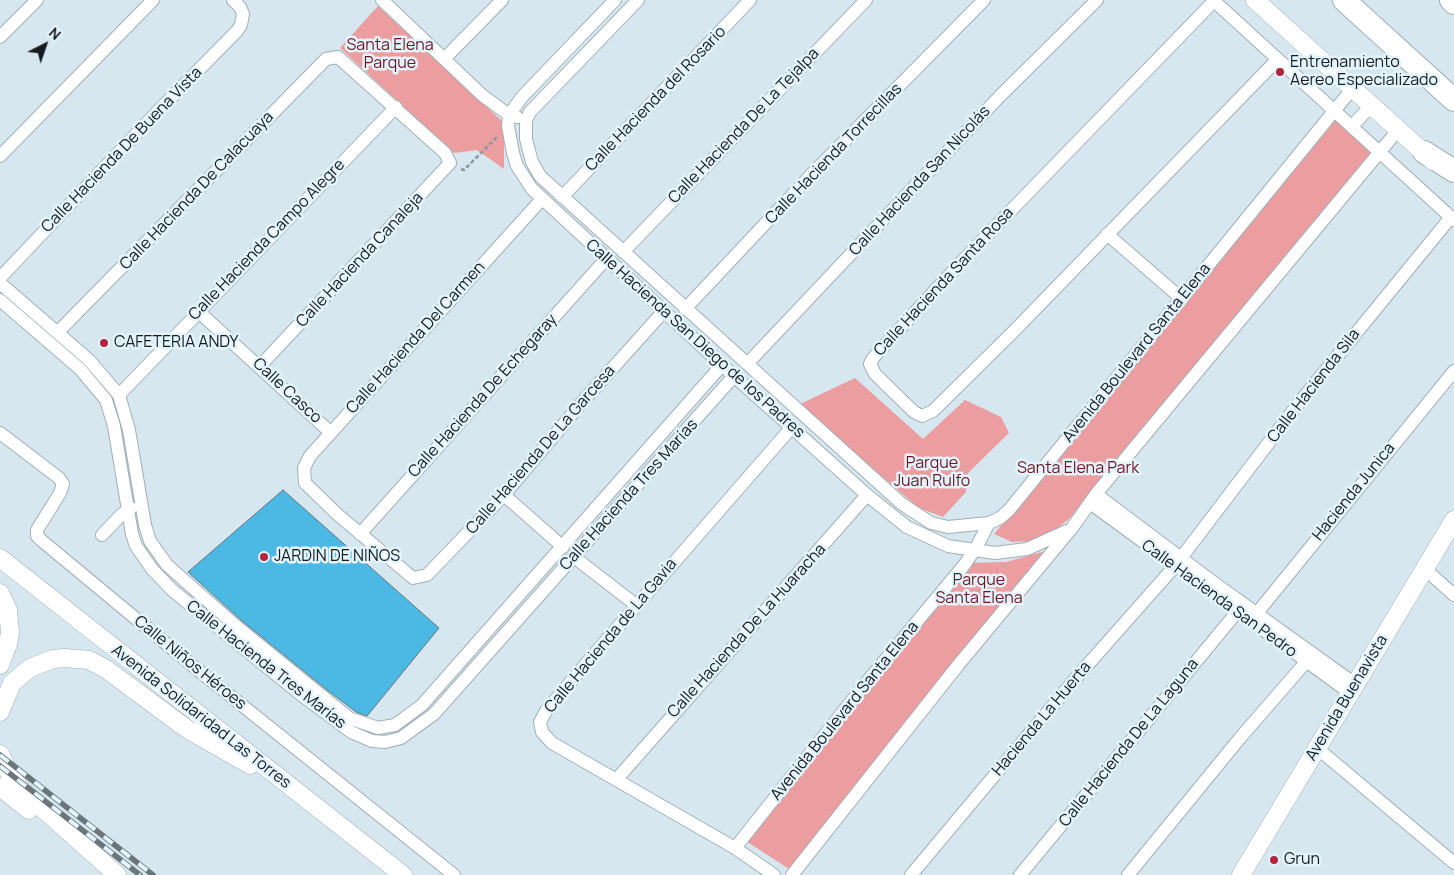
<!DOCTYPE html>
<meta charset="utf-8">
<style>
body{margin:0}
#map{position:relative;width:1454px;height:875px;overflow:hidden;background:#d6e7ef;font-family:Manrope,sans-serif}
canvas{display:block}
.north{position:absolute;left:20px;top:20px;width:50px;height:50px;-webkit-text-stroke:4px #e4f4fc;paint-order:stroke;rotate:41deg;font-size:14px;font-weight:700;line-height:20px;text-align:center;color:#151b1e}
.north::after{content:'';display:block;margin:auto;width:18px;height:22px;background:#151b1e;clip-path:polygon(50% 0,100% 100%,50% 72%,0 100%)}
</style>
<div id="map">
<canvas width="1454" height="875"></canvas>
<div class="north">N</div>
</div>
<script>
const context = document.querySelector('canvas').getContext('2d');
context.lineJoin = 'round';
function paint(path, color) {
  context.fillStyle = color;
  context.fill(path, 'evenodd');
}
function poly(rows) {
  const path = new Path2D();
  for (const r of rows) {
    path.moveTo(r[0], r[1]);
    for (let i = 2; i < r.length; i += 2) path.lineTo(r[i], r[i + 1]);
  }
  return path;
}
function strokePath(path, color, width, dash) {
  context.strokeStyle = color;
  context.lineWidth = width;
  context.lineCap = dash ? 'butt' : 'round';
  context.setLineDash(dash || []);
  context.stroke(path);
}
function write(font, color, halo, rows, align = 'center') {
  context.font = font + ' Manrope,sans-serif';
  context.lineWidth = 5;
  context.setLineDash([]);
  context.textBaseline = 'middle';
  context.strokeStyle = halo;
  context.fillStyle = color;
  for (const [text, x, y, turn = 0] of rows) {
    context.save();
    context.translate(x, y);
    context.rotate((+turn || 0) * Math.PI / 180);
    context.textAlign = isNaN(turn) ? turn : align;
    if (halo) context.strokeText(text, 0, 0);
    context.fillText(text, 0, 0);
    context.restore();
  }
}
paint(poly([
 [378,6,504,123,504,169,477,150,454,153,340,48],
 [1335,120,1372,153,1293,246,1070,518,1049,535,1031,541,1012,542,994,534],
 [855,378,923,439,965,400,1001,417,1009,433,968,473,966,492,943,517,919,508,798,405],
 [1049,550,950,665,789,869,746,841,968,563,1006,562]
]), '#ec9da0');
const building = poly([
 [283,490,439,628,367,716,356,712,327,690,242,621,188,572,283,490]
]);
paint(building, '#4cb9e5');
strokePath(building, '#66747b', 1);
const street = poly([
 [382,0,482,95,509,115,517,117],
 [615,0,522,97,509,115,508,126,513,153,517,166,532,189,734,376,867,495,907,527,948,546,995,553,1027,549,1067,531],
 [638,0,530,112,526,120,526,139,532,162,540,176,902,504,931,523,948,527,989,523,1000,518,1009,510,1352,89],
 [1213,0,1454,220],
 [1214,1,965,258,873,358,870,364,875,374,914,412,922,416,933,411,1015,330,1278,59],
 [0,37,37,0],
 [444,59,502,0],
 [1352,126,1371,106],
 [0,156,153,0],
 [562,197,750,0],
 [541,200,310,456,304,468,305,483,337,514,413,578,427,575,504,495,584,400,664,311],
 [1107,234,1182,299],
 [623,252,866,0],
 [0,278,160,109,237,31,241,25,243,14,240,7,233,0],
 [0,283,89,360,119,395,129,430,145,525,150,541,167,565,237,627,349,718,378,728,395,725,422,705,722,365],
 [0,300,80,369,106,400,114,426,132,534,136,546,152,569,172,590,304,697,351,732,372,741,385,742,401,738,434,714,734,376],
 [685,309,811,175,984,0],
 [198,311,330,432],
 [58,332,326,59,338,57,445,153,450,163,260,366],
 [747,364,1000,96,1097,0],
 [119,395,396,107],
 [0,433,59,478,63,484,60,493,37,530,37,536,41,540,193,666,454,875],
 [1096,494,1213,582,1355,684],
 [504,495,563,547],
 [1090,503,1350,693],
 [360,534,606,259],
 [102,535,122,514,131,508],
 [574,557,636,605],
 [1181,558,1299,403,1451,217],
 [1425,569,1454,595],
 [1257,613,1454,371],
 [1317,748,1454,863],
 [616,780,867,495],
 [735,848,865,684,965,564,977,546,989,523],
 [774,875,735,848,552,743,542,732,540,722,546,711,597,651,792,427],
 [792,875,959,664,1072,528,1096,494,1398,130],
 [911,875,1076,678,1175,566],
 [1020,875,1237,612],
 [1128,875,1240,738,1306,662]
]);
const secondary = poly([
 [1255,0,1433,161],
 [0,558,403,875],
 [0,593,8,610,10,632,8,644,0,665],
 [0,712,12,683,30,668,53,659,65,658,89,660,106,669,187,729,250,765],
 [0,754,11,777,23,791,117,875],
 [0,787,29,810],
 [1241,875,1454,520]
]);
const highway = poly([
 [1344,0,1454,100],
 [1451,0,1454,3],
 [1424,152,1454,171]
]);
strokePath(street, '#a0b0b7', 14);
strokePath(secondary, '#a0b0b7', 19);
strokePath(highway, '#a0b0b7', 24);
strokePath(poly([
 [461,169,464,170,497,137]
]), '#89969c', 2.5, [4, 2.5]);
strokePath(street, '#fff', 12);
strokePath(secondary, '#fff', 18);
strokePath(highway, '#fff', 22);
const rail = poly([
 [0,755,153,875],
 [0,766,140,875]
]);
strokePath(rail, '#6b767b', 5.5);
strokePath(rail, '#e4f4fc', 4, [11]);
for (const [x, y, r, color] of [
 [1280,72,5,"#b5233e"],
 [104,343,5,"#b5233e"],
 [264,557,5,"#b5233e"],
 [1274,860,5,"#b5233e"]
]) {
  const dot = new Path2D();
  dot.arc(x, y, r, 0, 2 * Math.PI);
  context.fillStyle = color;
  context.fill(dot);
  strokePath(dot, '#e4f4fc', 2);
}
write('16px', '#6c1724', '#e4f4fc', [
 ["Santa Elena",390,46],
 ["Parque",390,64],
 ["Parque",932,464],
 ["Juan Rulfo",932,482],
 ["Santa Elena Park",1078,469],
 ["Parque",979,581],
 ["Santa Elena",979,599]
]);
write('16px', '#151b1e', '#e4f4fc', [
 ["Entrenamiento",1290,63],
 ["Aereo Especializado",1290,81],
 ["CAFETERIA ANDY",114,343],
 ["JARDIN DE NIÑOS",274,557],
 ["Grun",1284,860]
], 'left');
write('16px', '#151b1e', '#e4f4fc', [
 ["Calle Hacienda del Rosario",656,99,-46],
 ["Calle Hacienda De La Tejalpa",744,126,-46],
 ["Calle Hacienda De Buena Vista",122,150,-46],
 ["Calle Hacienda Torrecillas",834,154,-46],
 ["Calle Hacienda San Nicolás",920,181,-47],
 ["Calle Hacienda De Calacuaya",197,191,-46],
 ["Calle Hacienda Campo Alegre",267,240,-46],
 ["Calle Hacienda Canaleja",360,260,-47],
 ["Calle Hacienda Santa Rosa",944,282,-47],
 ["Calle Hacienda Del Carmen",416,338,-48],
 ["Calle Hacienda San Diego de los Padres",695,339,42],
 ["Avenida Boulevard Santa Elena",1137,353,-51],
 ["Calle Hacienda Sila",1314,386,-52],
 ["Calle Casco",287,391,43],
 ["Calle Hacienda De Echegaray",483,396,-48],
 ["Calle Hacienda De La Garcesa",541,450,-49],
 ["Hacienda Junica",1354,492,-51],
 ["Calle Hacienda Tres Marías",629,495,-48],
 ["Calle Hacienda San Pedro",1219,599,36],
 ["Calle Hacienda De La Huaracha",747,631,-48],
 ["Calle Hacienda de La Gavia",611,636,-50],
 ["Calle Niños Héroes",190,663,39],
 ["Calle Hacienda Tres Marías",266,665,38],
 ["Avenida Buenavista",1347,698,-59],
 ["Avenida Boulevard Santa Elena",845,711,-51],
 ["Avenida Solidaridad Las Torres",201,717,38],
 ["Hacienda La Huerta",1042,719,-50],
 ["Calle Hacienda De La Laguna",1129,743,-51]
]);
</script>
